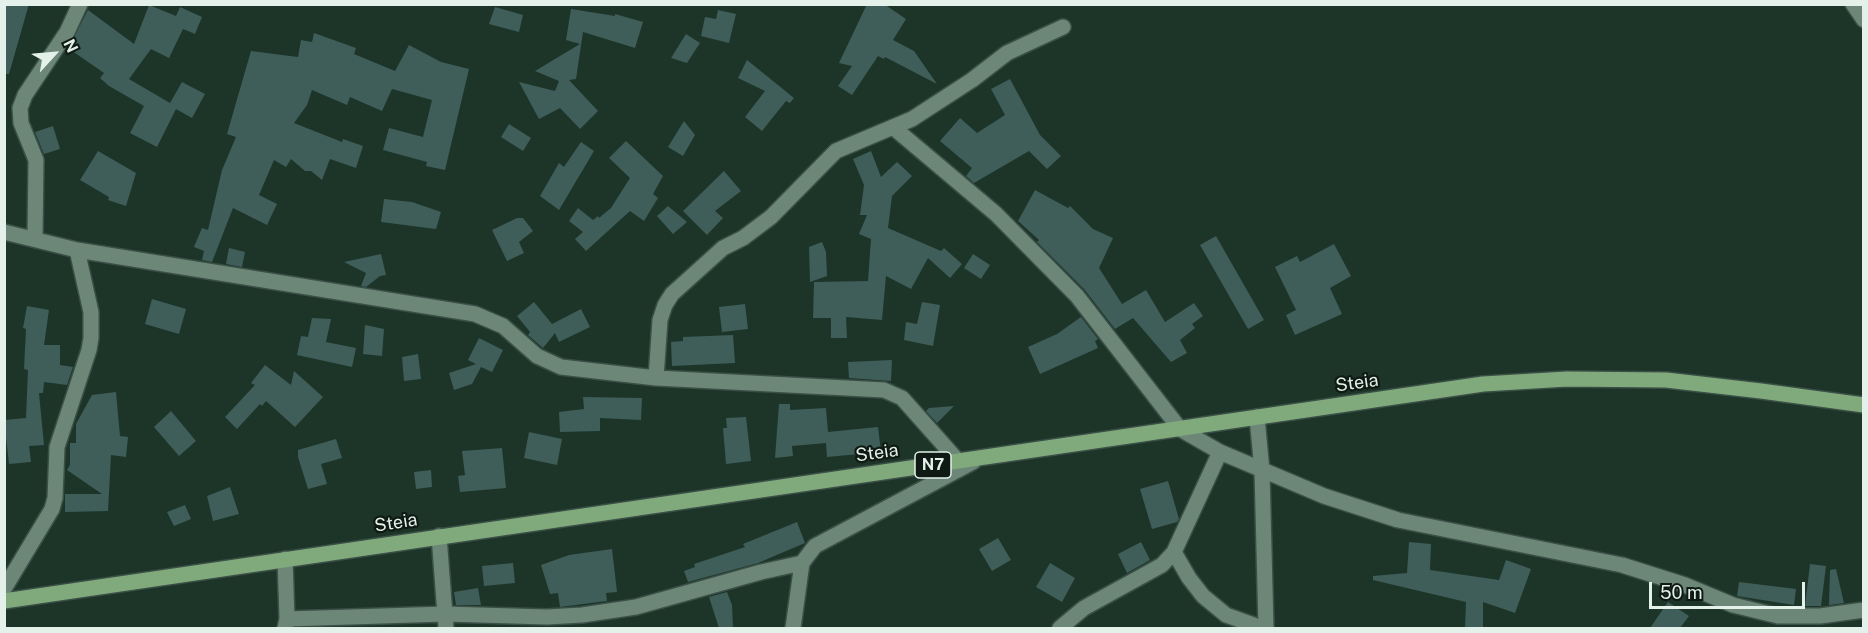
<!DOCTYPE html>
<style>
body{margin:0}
#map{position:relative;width:1868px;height:633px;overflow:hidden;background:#1d3529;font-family:"Public Sans",sans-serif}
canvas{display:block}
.frame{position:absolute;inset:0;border:6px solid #e3f1ea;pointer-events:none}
.north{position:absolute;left:24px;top:24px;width:60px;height:60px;-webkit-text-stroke:4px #101a14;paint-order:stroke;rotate:64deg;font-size:16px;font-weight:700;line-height:24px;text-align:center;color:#e3f1ea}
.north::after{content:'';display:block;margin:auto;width:21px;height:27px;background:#e3f1ea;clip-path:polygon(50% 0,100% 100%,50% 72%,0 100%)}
.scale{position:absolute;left:1649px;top:582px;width:156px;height:27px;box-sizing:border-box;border:3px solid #e3f1ea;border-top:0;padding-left:8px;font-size:18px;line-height:21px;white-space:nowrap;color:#e3f1ea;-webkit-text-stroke:4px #101a14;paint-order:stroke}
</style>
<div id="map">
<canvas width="1868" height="633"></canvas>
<div class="frame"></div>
<div class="north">N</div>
<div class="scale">50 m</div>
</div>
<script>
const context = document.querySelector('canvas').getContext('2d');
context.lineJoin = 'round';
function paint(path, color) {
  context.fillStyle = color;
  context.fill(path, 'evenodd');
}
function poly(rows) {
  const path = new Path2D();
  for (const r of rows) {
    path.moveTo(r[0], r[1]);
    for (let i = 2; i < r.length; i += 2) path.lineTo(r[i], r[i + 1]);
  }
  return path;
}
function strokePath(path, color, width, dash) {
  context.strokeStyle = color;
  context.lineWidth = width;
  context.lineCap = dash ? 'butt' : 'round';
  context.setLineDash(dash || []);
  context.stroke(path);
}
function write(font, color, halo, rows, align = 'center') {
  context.font = font + ' "Public Sans",sans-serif';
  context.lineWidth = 4.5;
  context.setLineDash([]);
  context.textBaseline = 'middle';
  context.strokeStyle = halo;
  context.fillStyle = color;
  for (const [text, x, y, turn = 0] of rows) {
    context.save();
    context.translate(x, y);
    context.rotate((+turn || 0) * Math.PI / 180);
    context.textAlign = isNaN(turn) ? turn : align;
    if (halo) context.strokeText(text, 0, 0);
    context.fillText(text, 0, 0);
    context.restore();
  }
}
paint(poly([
 [4,4,29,4,9,74,4,74],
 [867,4,884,4,906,19,893,40,914,51,937,84,885,57,884,59,878,56,852,95,838,86,852,66,839,63],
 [149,5,176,16,180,7,202,17,195,34,183,29,169,58,151,49,129,79,170,103,182,82,205,94,192,118,176,109,157,147,130,133,144,106,109,86,100,78,104,73,68,48,88,10,134,44],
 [495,7,523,15,519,32,489,24],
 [571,9,615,16,615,14,643,22,635,48,583,32,576,79,569,80,598,111,580,129,560,108,539,119,519,82,555,91,559,81,535,71,580,44,566,40],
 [718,10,736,14,729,43,701,36,705,17,716,19],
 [314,33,356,48,354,54,395,71,409,45,441,62,469,69,445,170,426,166,427,162,383,150,389,128,423,137,432,100,392,89,382,111,350,97,347,105,312,90,307,105,294,123,342,142,343,139,363,146,356,168,330,159,322,180,311,171,305,171,291,159,286,167,274,160,259,195,277,204,267,225,233,208,212,262,202,260,204,251,194,247,202,228,208,230,222,170,236,137,227,134,251,51,298,57,301,40,312,42],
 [686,34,700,43,687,63,671,58],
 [747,60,794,98,790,103,786,101,762,131,745,117,765,91,738,78],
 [1010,79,1040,135,1061,156,1047,169,1029,151,974,183,966,176,972,168,940,141,960,118,977,133,1005,115,991,89],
 [684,121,695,135,683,156,668,147],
 [509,124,531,138,523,151,501,137],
 [53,126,60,149,44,154,35,132],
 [626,141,663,176,653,194,658,198,644,221,630,211,586,251,575,239,583,232,569,221,578,208,593,220,598,216,599,218,611,208,630,178,609,158],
 [581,142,594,151,559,210,540,196,559,163,564,167],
 [98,151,136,173,126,206,108,200,109,197,80,180],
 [871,151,881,177,897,162,912,176,892,196,888,228,941,251,944,248,962,264,950,278,928,258,911,289,886,276,882,320,846,317,847,338,831,338,831,318,813,318,814,282,868,281,871,239,859,234,867,215,860,215,864,185,853,159],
 [724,171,741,191,715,211,723,218,707,235,683,211],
 [1035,190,1068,208,1070,206,1093,229,1113,238,1099,268,1122,304,1146,290,1165,322,1194,303,1203,316,1192,324,1195,328,1180,340,1187,353,1171,362,1133,318,1115,329,1084,289,1037,242,1039,240,1018,221],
 [384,199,412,202,441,212,436,229,381,222],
 [668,206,687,222,673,234,657,216],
 [517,218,523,218,533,231,519,242,524,253,507,261,492,230],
 [1216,236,1264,320,1248,329,1200,245],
 [822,242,826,252,827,276,810,282,809,247],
 [1334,244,1351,276,1330,288,1342,314,1295,335,1286,315,1296,310,1275,267,1297,256,1300,262],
 [229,248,245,252,242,267,226,264],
 [381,254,386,275,380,276,366,287,361,286,366,273,344,262],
 [973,254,990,265,981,279,964,268],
 [152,299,186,309,179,334,145,324],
 [534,302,552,324,581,309,590,327,559,342,555,333,543,348,528,335,530,332,517,316],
 [922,302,940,305,933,346,904,340,906,322,917,324],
 [745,304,748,329,722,332,719,307],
 [27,306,49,310,44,345,60,345,60,365,73,367,67,385,44,382,43,393,39,393,44,445,29,446,31,462,9,464,4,420,26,418,28,370,24,369,26,329,23,328],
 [1081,317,1098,339,1095,341,1098,348,1040,374,1028,347,1057,334],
 [312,318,331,319,326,342,356,348,352,367,297,355,301,336,308,337],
 [365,325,384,329,382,356,363,354],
 [733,335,735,363,672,366,671,342,683,341,683,337],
 [479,338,503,350,492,372,481,367,472,384,454,390,449,373,476,364,468,360],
 [418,354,421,379,404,381,402,357],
 [892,360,891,381,849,378,848,362],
 [265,365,291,385,294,371,323,397,295,427,266,401,262,406,260,404,237,429,225,417,255,385,251,383],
 [116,392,120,436,128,437,126,457,111,455,108,511,65,512,65,494,102,494,67,470,70,465,70,443,76,443,76,424,92,395],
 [583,397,642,398,641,420,600,418,600,431,560,432,559,412,584,409],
 [779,404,790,404,790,410,826,408,828,432,878,427,881,452,827,457,826,443,792,446,793,456,775,458],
 [954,406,937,423,926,411,929,408],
 [171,411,196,441,179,456,154,427],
 [746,417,751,461,726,464,723,428,727,428,726,418],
 [529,432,562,439,557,465,524,458],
 [336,439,342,458,321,464,327,484,308,489,298,457,298,450],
 [502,448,506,488,460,492,458,476,465,475,462,451],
 [431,470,432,487,416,489,414,472],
 [1168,481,1179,519,1177,522,1152,529,1140,489],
 [230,487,239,514,213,521,207,496],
 [185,505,191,519,174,526,167,512],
 [797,522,805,543,758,563,688,582,684,571,695,567,694,564,745,547,743,544],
 [998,538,1011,560,992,571,979,549],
 [1141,542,1150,560,1127,573,1118,554],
 [1409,542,1431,544,1430,570,1499,580,1506,560,1531,569,1515,613,1483,602,1483,628,1465,628,1466,602,1373,580,1373,576,1407,573],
 [612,549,617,592,606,593,607,601,560,607,558,593,550,594,541,565,569,555],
 [513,563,515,583,484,586,482,566],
 [1050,563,1075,578,1062,602,1036,587],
 [1810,564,1826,566,1821,606,1805,606],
 [1836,569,1844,603,1829,605,1830,570],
 [1739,582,1796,589,1794,605,1737,596],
 [478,588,481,605,456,605,454,592],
 [727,592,732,605,733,628,719,628,709,597],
 [1668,602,1689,616,1680,628,1650,628]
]), '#3f5d59');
const street = poly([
 [1853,4,1864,20],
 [894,128,996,214,1077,296,1180,429,1220,452,1324,496,1398,520,1622,565,1685,585,1733,605,1778,616,1820,616,1864,610],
 [4,232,77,250,475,314,503,326,537,356,561,367,656,378,884,390,902,398,958,461],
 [35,238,36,160,21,123,20,108,25,95,67,32,80,4],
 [656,378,660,320,665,305,672,294,723,248,743,238,771,217,836,151,912,119,972,80,1007,53,1063,27],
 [1257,417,1262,471,1266,628],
 [439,536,446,628],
 [1174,552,1189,578,1203,596,1226,615,1262,628],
 [285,559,287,619,285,628],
 [4,589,52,509,55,498,57,447,89,350,91,338,91,312,77,250],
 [287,619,445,614,547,617,582,615,636,607,761,572,802,563],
 [793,628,802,563,815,546,973,462],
 [1060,628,1084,608,1162,565,1174,552,1220,452]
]);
const primary = poly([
 [4,601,1483,384,1567,379,1666,380,1761,391,1864,405]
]);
strokePath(street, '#3a4f46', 18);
strokePath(primary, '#3a4f46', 18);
strokePath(street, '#6c8678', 15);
strokePath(primary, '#81aa7c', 15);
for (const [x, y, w] of [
 [933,465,36]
]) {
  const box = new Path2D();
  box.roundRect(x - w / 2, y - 13, w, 26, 4.5);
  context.fillStyle = '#101a14';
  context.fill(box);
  strokePath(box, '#e3f1ea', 1.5);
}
write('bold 16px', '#e3f1ea', null, [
 ["N7",933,465]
]);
write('18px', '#e3f1ea', '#101a14', [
 ["Steia",1357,383,-8],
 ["Steia",877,453,-8],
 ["Steia",396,523,-9]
]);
</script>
